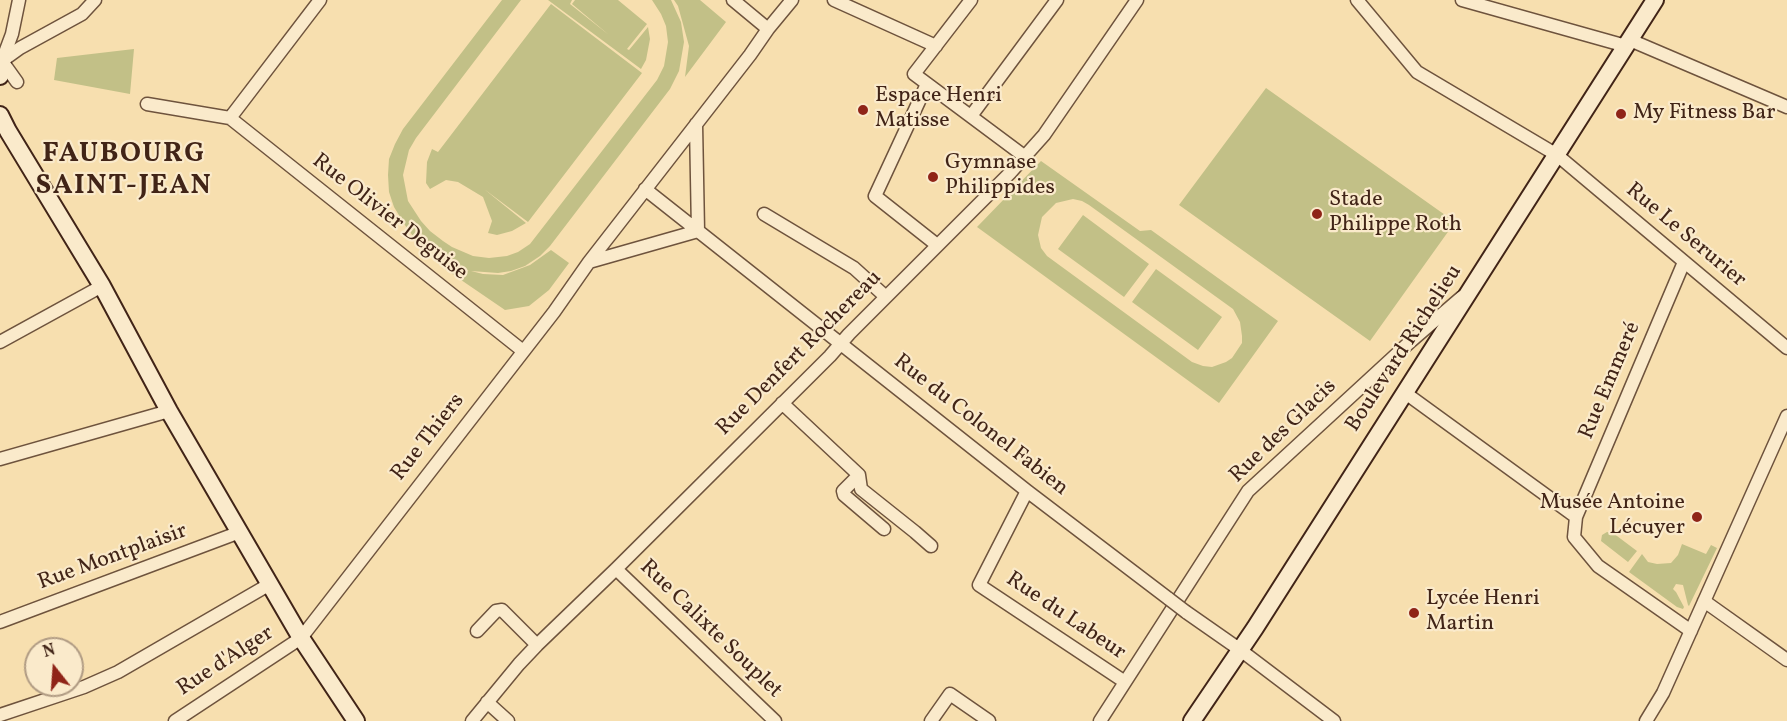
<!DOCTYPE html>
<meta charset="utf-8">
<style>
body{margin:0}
#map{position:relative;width:1787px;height:721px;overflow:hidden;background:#f7dfaf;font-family:Vollkorn,serif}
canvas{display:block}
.north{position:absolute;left:24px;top:637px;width:60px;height:60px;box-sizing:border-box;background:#faeacb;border:2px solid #b09b83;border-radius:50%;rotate:343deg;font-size:16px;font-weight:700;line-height:24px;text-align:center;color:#412417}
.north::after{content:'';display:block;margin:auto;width:21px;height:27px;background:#8f2418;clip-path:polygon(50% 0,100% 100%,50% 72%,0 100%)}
</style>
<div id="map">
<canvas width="1787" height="721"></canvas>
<div class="north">N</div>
</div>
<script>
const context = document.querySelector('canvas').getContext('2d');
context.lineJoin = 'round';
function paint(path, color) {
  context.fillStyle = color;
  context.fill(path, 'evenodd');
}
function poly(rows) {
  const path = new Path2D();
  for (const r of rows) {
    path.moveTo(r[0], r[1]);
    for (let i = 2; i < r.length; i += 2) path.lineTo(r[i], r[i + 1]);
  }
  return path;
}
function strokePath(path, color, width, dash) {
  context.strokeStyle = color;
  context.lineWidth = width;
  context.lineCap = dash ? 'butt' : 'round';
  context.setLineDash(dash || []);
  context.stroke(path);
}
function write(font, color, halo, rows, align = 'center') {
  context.font = font + ' Vollkorn,serif';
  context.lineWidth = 4.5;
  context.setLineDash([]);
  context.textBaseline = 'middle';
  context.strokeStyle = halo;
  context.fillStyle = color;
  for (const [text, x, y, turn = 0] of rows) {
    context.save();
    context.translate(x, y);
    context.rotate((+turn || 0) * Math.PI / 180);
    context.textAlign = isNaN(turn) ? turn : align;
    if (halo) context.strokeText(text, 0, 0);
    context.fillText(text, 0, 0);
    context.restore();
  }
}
paint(poly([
 [502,0,521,0,416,138,409,150,403,175,408,201,421,221,430,231,443,241,452,247,473,256,489,258,507,256,518,252,530,244,657,80,664,66,668,42,666,26,661,14,652,0,671,0,681,22,684,42,679,71,670,89,550,246,540,256,525,266,511,271,498,273,471,271,483,274,503,275,530,265,551,250,569,263,549,290,529,306,505,310,445,269,446,265,461,270,469,271,444,260,419,243,408,230,394,207,389,192,388,175,389,159,395,144,403,129],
 [548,0,572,0,570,4,609,35,572,4,575,0,618,0,647,24,627,49,629,50,648,27,650,39,646,60,641,69],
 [674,0,700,0,726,22,685,77,689,46,678,6],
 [551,4,642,73,528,222,484,189,526,223,512,231,497,235,488,233,492,221,483,197,458,182,446,180,430,189,426,183,427,162,432,149,438,152],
 [134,49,130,94,54,80,57,58],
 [1266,88,1455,222,1370,341,1179,205],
 [1041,161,1140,231,1151,230,1278,321,1219,403,977,227],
 [1073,199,1082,201,1089,205,1233,309,1240,322,1242,336,1242,343,1232,358,1226,362,1212,367,1203,366,1192,362,1047,256,1041,248,1038,235,1042,217,1056,203],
 [1083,215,1149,264,1124,297,1058,249],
 [1156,269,1222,317,1198,350,1132,302],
 [1607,532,1613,533,1637,551,1628,562,1601,541,1602,535],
 [1682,544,1706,554,1711,545,1717,548,1689,606,1688,605,1683,585,1676,584,1673,589,1676,592,1684,607,1683,609,1677,607,1629,572,1642,554,1648,562,1657,564,1671,563,1678,555]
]), '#c2c087');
const street = poly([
 [733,0,768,29],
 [834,0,936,46],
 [971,0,914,74,1024,156],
 [1357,0,1417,72,1557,155,1787,348],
 [1462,0,1626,46],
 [1630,40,1787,107],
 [2,61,20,48,82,14,95,0],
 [2,61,12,34,19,0],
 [2,61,17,82],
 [927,84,875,196,937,245],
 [147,104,230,118,523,351],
 [971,116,1057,0],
 [230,118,320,0],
 [645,189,1027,491,1169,599],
 [764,214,854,268,886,297],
 [589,262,698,231,696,124],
 [0,342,102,286],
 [1404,392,1576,517,1574,537,1598,566,1691,631],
 [782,403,859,475,861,489,915,532,931,546],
 [0,459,169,411],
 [859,475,843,491,844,495,884,529],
 [1027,491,979,585,1125,682],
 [1576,517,1684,262],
 [616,569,775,721],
 [1704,601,1787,660],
 [1186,612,1239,649,1334,721],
 [0,622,240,532],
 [477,631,496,611,502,610,537,645],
 [487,702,508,721],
 [0,715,84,687,118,672,270,584],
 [175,721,301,638,554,312,589,262,750,55,768,29,792,0],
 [472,721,519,664,537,645,616,569,830,356,849,334,1010,173,1044,135,1137,0],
 [931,721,950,694,989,721],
 [1100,721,1248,491,1411,341,1462,297],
 [1646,721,1663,693,1787,416]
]);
const secondary = poly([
 [0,60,2,61,0,76],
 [0,115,8,131,102,286,169,411,301,638,356,721],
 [1192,721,1255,628,1655,0]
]);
strokePath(street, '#6e533d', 15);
strokePath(secondary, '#412417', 20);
strokePath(street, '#faeacb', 12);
strokePath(secondary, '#faeacb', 16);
const streetBridge = poly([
 [1169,599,1186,612]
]);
strokePath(streetBridge, '#6e533d', 15, []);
strokePath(streetBridge, '#faeacb', 12);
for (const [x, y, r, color] of [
 [863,110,6,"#8f2418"],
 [1621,114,6,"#8f2418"],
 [933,177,6,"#8f2418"],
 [1317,214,6,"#8f2418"],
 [1697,517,6,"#8f2418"],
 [1414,613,6,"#8f2418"]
]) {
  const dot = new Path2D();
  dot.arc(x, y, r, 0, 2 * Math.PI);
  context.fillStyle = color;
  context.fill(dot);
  strokePath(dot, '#faeacb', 2);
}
write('22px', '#412417', '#faeacb', [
 ["Espace Henri",875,97],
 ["Matisse",875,122],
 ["My Fitness Bar",1633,114],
 ["Gymnase",945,164],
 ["Philippides",945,189],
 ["Stade",1329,201],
 ["Philippe Roth",1329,226],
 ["Musée Antoine",1685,504,"right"],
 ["Lécuyer",1685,529,"right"],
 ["Lycée Henri",1426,600],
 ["Martin",1426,625]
], 'left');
write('22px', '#412417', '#faeacb', [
 ["Rue Olivier Deguise",389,218,38],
 ["Rue Le Serurier",1685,236,40],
 ["Boulevard Richelieu",1405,349,-57],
 ["Rue Denfert Rochereau",800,354,-45],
 ["Rue Emmeré",1611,381,-67],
 ["Rue du Colonel Fabien",980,426,38],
 ["Rue des Glacis",1284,432,-44],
 ["Rue Thiers",429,438,-52],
 ["Rue Montplaisir",113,558,-20],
 ["Rue du Labeur",1065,617,34],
 ["Rue Calixte Souplet",710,630,44],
 ["Rue d'Alger",226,662,-33]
]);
context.letterSpacing = '1.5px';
write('bold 28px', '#412417', '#faeacb', [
 ["FAUBOURG",124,156],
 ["SAINT-JEAN",124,188]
]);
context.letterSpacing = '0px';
</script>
